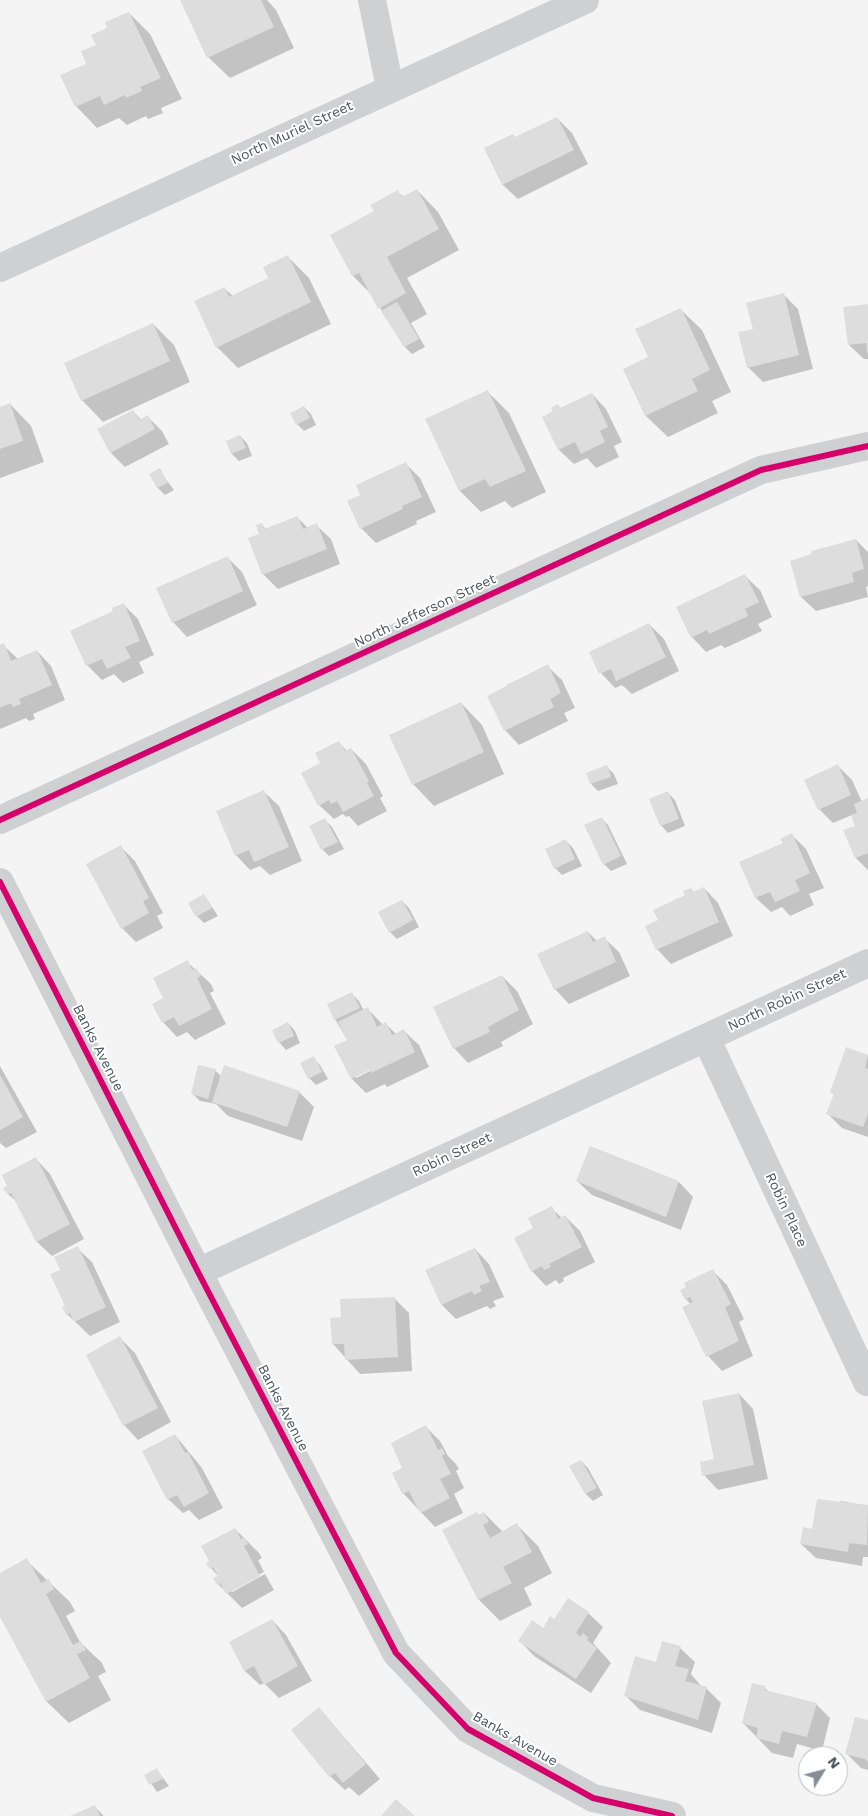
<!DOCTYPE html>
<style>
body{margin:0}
#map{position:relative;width:868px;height:1816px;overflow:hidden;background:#f4f4f4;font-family:"Work Sans",sans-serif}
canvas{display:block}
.north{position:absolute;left:798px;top:1746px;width:50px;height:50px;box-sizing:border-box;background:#fff;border:1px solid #b7bbc0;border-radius:50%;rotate:53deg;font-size:14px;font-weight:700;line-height:20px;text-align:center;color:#4a5661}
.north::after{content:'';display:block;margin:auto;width:18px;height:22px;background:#868d94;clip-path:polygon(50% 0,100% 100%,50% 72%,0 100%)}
</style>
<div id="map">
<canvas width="868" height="1816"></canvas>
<div class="north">N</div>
</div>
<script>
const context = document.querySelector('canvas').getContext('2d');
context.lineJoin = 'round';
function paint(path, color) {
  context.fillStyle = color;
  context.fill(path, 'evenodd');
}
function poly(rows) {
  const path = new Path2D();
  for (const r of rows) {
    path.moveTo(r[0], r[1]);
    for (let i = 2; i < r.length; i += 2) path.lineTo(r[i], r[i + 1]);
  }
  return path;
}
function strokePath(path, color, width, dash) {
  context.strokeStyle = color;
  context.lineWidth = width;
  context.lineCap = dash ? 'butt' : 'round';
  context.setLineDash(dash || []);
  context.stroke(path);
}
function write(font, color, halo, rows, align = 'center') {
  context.font = font + ' "Work Sans",sans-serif';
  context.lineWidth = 4;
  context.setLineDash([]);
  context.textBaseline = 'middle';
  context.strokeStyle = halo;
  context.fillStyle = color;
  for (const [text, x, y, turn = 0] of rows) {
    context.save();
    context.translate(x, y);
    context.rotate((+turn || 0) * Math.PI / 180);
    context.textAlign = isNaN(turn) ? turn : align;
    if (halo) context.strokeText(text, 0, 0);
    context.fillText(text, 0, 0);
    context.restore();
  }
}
paint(poly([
 [182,0,267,0,276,10,294,48,230,78,208,57],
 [129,13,150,34,182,99,161,108,163,113,148,119,146,116,127,125,119,118,97,128,76,106,88,64,97,45,109,28],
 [557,118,572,133,588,164,518,199,503,185,485,149,515,138],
 [417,190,438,212,459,250,407,278,427,314,411,323,425,347,412,354,405,347,372,295,353,276,331,236,375,212,398,192,404,197],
 [288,257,309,278,331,324,238,368,217,347,224,288,233,296,270,279],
 [784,295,798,309,813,369,763,382,748,367,755,330],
 [868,305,868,359,864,359,849,345],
 [680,309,702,330,731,392,712,401,718,413,668,437,646,416,624,369,650,357],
 [153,324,174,345,190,382,103,422,82,400],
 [488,392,509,413,546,492,512,508,505,501,481,512,460,491],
 [592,394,606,409,622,442,614,446,619,457,596,468,587,458,574,464,559,450,544,417,555,412,558,406,561,409],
 [10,404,31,426,44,462,0,478,0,408],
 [304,407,311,414,316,425,304,431,297,424],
 [133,411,141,420,147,416,162,431,169,444,125,467,111,453],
 [240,436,247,443,252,456,239,461,232,454,227,442],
 [406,464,420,478,436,512,416,521,417,524,376,543,361,528,362,496],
 [159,470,174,490,165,495,158,488,151,474],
 [298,518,308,528,316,525,331,539,340,564,278,589,263,574,261,524,267,530],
 [856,540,868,552,868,586,866,587,868,597,816,611,801,597,791,561],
 [227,557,242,572,257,605,187,637,173,622],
 [745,576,760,590,772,617,758,624,762,631,725,648,721,645,706,652,692,637],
 [123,604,138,619,154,655,139,662,144,673,123,683,114,674,102,680,87,665,115,612],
 [649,624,664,639,679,671,632,694,622,685,615,688,601,673,591,652],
 [3,645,18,659,37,651,51,666,65,700,33,714,35,719,29,721,26,718,0,729,0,646],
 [547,666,562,680,575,708,564,713,568,721,519,745,505,730,507,685],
 [461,703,482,725,504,774,434,806,413,784],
 [339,743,347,751,351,749,366,764,383,796,380,798,387,811,358,826,349,816,346,817,343,814,334,819,319,805,321,763],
 [838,766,852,780,862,802,868,799,868,870,856,858,845,831,856,826,852,815,833,823,819,809],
 [607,767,614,774,618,784,598,791,591,784,588,773],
 [264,792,279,806,302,861,270,875,260,866,250,870,236,855],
 [668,793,675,800,685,826,668,833,661,825],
 [601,818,608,825,627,864,611,871,604,864],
 [325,820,332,827,344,849,329,856,322,849],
 [792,835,806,849,824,888,809,894,814,905,790,916,782,907,771,912,756,898,741,863,784,844],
 [566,841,573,848,582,866,562,875,555,868],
 [121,847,135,861,163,913,157,916,163,928,136,942,122,928],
 [704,888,718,903,733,936,671,964,657,949,659,921,687,896,691,889,694,892],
 [204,895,218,916,204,923,197,916],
 [402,901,409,908,419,927,397,939,390,932],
 [588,932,597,941,604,938,619,952,630,976,569,1004,555,989],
 [187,962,211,984,214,991,210,993,226,1024,195,1040,187,1032,177,1037,163,1022,165,998],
 [502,976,517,991,533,1024,501,1042,503,1046,468,1063,454,1048],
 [352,994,359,1001,364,1011,368,1009,383,1025,386,1024,396,1034,404,1031,419,1045,429,1067,387,1087,385,1084,366,1093,352,1079,348,1041,335,1019],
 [375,1066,376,1068,356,1078,356,1076],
 [288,1023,295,1031,300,1043,286,1050,279,1042],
 [847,1049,868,1056,868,1137,842,1128,828,1114,834,1095,831,1092],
 [313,1058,320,1065,328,1079,316,1085,309,1078],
 [0,1066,37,1132,6,1148,0,1143],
 [215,1070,222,1077,299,1092,314,1107,302,1141,228,1116,216,1104,200,1101,193,1094],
 [590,1148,679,1182,693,1197,681,1230,592,1195,577,1181],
 [36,1159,50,1174,84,1239,52,1256,37,1242,18,1203,8,1194,9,1186],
 [551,1208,562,1218,565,1216,580,1231,595,1262,563,1278,564,1281,559,1284,556,1280,546,1286,532,1271,535,1229],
 [77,1248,92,1262,120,1322,90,1336,67,1314,61,1270],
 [475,1249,489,1264,504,1297,493,1301,496,1306,490,1309,487,1306,456,1319,442,1305],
 [713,1271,727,1285,744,1319,739,1322,753,1356,722,1371,708,1356,691,1305,686,1299],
 [394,1298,409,1313,412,1371,360,1374,333,1344,343,1319],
 [120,1338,135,1353,171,1422,138,1440,124,1425],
 [739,1394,753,1409,768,1479,718,1490,704,1475,715,1460],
 [426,1427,440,1441,448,1456,456,1464,459,1469,456,1471,464,1488,454,1494,463,1513,435,1527,403,1493],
 [175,1435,202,1468,223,1508,199,1520,189,1510,183,1513,168,1499],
 [581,1461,588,1468,603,1495,593,1501,586,1494],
 [841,1501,868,1506,868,1557,863,1557,862,1566,816,1558,801,1544],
 [484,1513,503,1532,517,1525,538,1546,552,1573,524,1588,532,1605,500,1621,479,1600,444,1531],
 [235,1529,259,1553,262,1558,258,1560,264,1572,230,1590,232,1592,265,1574,274,1590,242,1608,218,1584,219,1577,211,1568],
 [26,1560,70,1602,75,1611,66,1616,80,1642,102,1663,106,1672,98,1676,111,1700,69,1723,47,1702,0,1615,0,1574],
 [588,1613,603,1627,593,1643,611,1663,591,1693,534,1656,520,1641,543,1629,554,1621],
 [272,1620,286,1635,312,1681,279,1698,264,1683,260,1685,245,1671,230,1643],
 [680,1648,695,1662,691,1674,702,1687,706,1688,721,1703,712,1733,640,1710,625,1695,657,1664],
 [765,1688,769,1692,816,1704,830,1718,822,1751,797,1744,793,1758,772,1753,743,1723],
 [319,1708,380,1779,359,1796,349,1787,345,1790,330,1776],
 [868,1721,868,1770,861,1768,846,1753],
 [157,1770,169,1786,157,1792,146,1776],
 [95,1807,104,1816,74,1816]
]), '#0003');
paint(poly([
 [180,0,261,0,274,27,207,58],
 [129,12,161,78,140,87,142,91,126,98,125,95,104,105,100,96,75,107,60,75,86,64,81,51,96,45,91,35,107,28,105,22],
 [557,117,574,150,502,185,484,148,513,134,515,137],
 [417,189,439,229,387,257,406,293,378,309,359,273,352,276,330,235,374,211,370,205,398,190,402,197],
 [288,255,311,302,216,348,194,301,225,287,229,297,268,278,263,267],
 [784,293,799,355,747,368,738,332,753,329,746,303],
 [397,302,419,339,404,347,381,311],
 [868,304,868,353,867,353,866,343,848,345,843,307],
 [681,308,710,370,692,379,698,391,645,416,623,369,648,357,635,329],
 [153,323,170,361,81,401,64,363],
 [488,390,526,471,490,487,485,479,459,491,425,419],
 [592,393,608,427,600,431,605,442,581,454,575,442,558,450,542,417,553,411,551,408,558,404,560,408],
 [10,403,23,441,0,449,0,407],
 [304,406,310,418,296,425,290,413],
 [133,410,139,420,148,415,155,429,110,453,97,429],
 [240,435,246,448,231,454,226,441],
 [406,462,422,497,402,506,403,509,360,529,347,501,360,495,356,485],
 [160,468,168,483,157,488,149,474],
 [298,516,303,529,317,523,327,549,262,575,248,538,259,534,256,525,262,523,264,529],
 [856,539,864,569,852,573,854,582,800,597,790,561,812,554,811,551],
 [228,556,243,591,172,623,156,588],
 [745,574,759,602,745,609,748,616,709,634,707,630,691,638,676,607],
 [124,603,140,641,125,647,131,658,107,669,102,659,86,666,70,631,113,611,112,608],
 [649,623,666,657,616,681,611,669,599,674,589,652],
 [4,643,11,661,37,650,52,685,19,699,21,704,13,707,11,703,0,708,0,645],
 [548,664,561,693,550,699,554,707,504,731,487,696],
 [461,702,484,752,412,785,389,735],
 [339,741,345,751,351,748,369,781,367,783,374,796,343,812,337,801,331,804,329,800,318,806,301,773,320,763,315,753],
 [838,764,851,795,818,810,804,780],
 [607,765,611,777,590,784,586,773],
 [264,790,289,847,254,862,249,850,235,856,216,811],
 [668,791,679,819,660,826,649,799],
 [868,798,868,853,855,858,843,830,855,826,851,815,857,813,854,804],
 [602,817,621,856,603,865,584,825],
 [325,818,338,842,321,850,309,826],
 [792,833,810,873,795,880,800,891,775,902,770,892,755,898,739,862,783,843,780,839],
 [566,839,575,859,554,869,545,849],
 [121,845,149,898,143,901,149,913,121,929,86,864],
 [704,887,719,922,656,950,645,926,658,920,653,910,685,895,683,891,691,888,693,892],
 [204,894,212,908,196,917,188,903],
 [402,900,413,920,389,933,378,912],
 [588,931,593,942,605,936,616,962,554,990,537,954],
 [188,960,192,970,196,968,201,976,197,978,212,1009,179,1026,174,1017,162,1023,152,1004,163,998,153,978],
 [502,975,519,1010,488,1027,490,1032,453,1049,433,1007],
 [352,992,360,1008,334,1020,327,1004],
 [368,1007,377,1027,386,1022,392,1035,404,1029,415,1052,371,1073,370,1070,351,1079,334,1046,347,1040,338,1022],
 [288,1022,294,1036,278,1043,272,1030],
 [846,1047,868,1055,865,1068,868,1069,868,1114,863,1127,826,1114,834,1094,830,1092],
 [314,1056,322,1072,308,1079,300,1063],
 [198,1065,216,1069,208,1099,191,1094],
 [224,1065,300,1091,287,1127,212,1102],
 [0,1075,23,1117,0,1130],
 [590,1146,679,1181,666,1217,576,1181],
 [36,1157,70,1224,36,1242,11,1193,7,1194,3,1188,7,1186,2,1175],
 [552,1206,558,1219,565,1215,582,1247,549,1264,551,1267,544,1270,542,1266,531,1272,514,1238,533,1228,528,1218],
 [78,1246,106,1307,74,1322,70,1313,66,1315,62,1307,65,1306,50,1274,60,1270,54,1257],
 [475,1248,490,1282,479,1286,482,1291,474,1295,472,1291,441,1305,425,1270],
 [713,1269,731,1304,725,1307,739,1341,706,1357,682,1307,693,1302,690,1297,685,1300,680,1290,686,1287,684,1283],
 [395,1297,398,1357,345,1360,344,1344,332,1344,330,1318,341,1317,340,1299],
 [120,1336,158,1408,123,1426,86,1355],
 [739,1393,754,1465,702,1476,700,1462,714,1459,702,1401],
 [426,1425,438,1450,442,1448,445,1454,442,1456,451,1474,440,1479,450,1498,420,1513,409,1491,402,1494,392,1473,402,1468,391,1443],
 [175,1434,185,1453,188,1452,209,1493,184,1507,177,1495,167,1500,142,1451],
 [581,1460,597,1488,585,1494,569,1466],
 [817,1499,868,1505,867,1545,849,1543,848,1552,800,1544,803,1527,812,1529],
 [477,1512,478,1515,484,1512,489,1522,483,1525,490,1538,517,1523,532,1552,503,1567,512,1583,478,1600,442,1530],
 [235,1528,241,1539,244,1537,248,1544,244,1546,260,1576,226,1594,220,1583,217,1585,213,1578,218,1576,213,1567,210,1569,206,1563,209,1561,201,1546],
 [27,1558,41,1583,49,1579,54,1589,46,1594,73,1645,81,1641,86,1650,77,1654,90,1678,46,1702,0,1617,0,1573],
 [568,1598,589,1612,576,1633,581,1637,583,1633,588,1637,587,1640,597,1648,576,1679,518,1641,532,1620,543,1628,550,1616,554,1619],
 [272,1619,298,1666,264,1685,254,1666,244,1671,229,1642],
 [662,1641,681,1646,675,1666,689,1669,685,1681,707,1687,698,1720,624,1696,635,1656,656,1662],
 [752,1683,765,1686,765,1690,817,1703,807,1737,782,1731,779,1744,756,1738,758,1728,742,1723],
 [319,1707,366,1764,343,1783,335,1773,329,1777,291,1730],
 [855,1717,868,1720,868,1762,865,1759,845,1754],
 [157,1768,163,1779,149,1785,144,1775],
 [396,1799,415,1816,381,1816],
 [95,1805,100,1816,70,1816]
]), '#ddddde');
strokePath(poly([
 [372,0,390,88],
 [0,268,585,0],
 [0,820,761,470,868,446],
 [0,882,198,1272,396,1653,468,1729,593,1798,672,1816],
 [706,1038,867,1382],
 [198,1272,868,963]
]), '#ced0d2', 28);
strokePath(poly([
 [0,820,761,470,868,446],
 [0,882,198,1272,396,1653,468,1729,593,1798,672,1816]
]), '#d6006c', 6);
write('14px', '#4a5661', '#fff', [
 ["North Muriel Street",292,133,-25],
 ["North Jefferson Street",425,611,-25],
 ["North Robin Street",787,1000,-25],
 ["Banks Avenue",98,1048,63],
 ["Robin Street",452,1155,-25],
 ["Robin Place",786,1210,65],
 ["Banks Avenue",283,1408,63],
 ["Banks Avenue",515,1739,30]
]);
</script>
